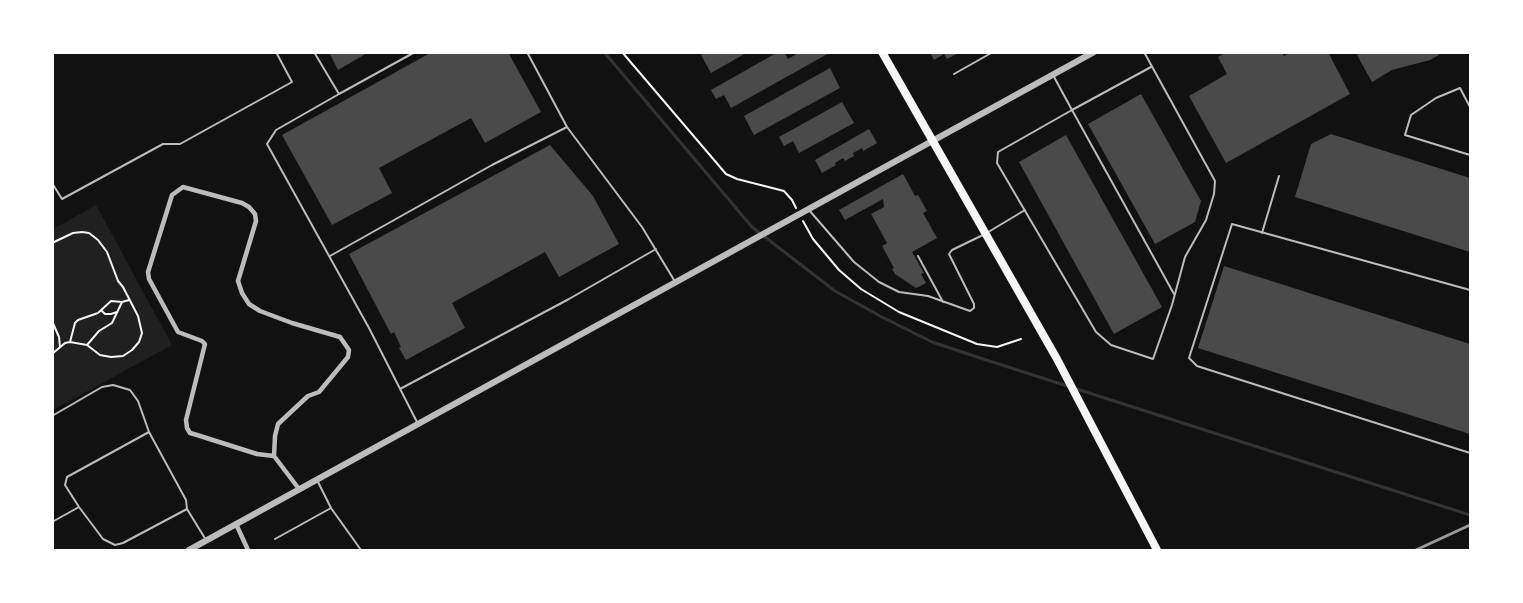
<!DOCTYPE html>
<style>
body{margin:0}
#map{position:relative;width:1523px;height:603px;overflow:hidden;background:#111;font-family:Manrope,sans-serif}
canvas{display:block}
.frame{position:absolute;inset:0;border:54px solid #fff;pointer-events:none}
</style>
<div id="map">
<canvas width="1523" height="603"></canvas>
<div class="frame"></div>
</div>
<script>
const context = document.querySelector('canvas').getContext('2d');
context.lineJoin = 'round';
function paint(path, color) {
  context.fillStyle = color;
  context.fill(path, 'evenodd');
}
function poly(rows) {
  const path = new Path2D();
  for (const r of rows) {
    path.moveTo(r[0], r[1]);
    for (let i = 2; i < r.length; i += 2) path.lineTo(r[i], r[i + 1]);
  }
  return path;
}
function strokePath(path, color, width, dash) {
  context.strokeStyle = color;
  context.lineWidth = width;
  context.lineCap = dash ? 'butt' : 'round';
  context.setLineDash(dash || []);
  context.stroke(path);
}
paint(poly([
 [96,205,172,345,53,410,53,229]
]), '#202020');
strokePath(poly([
 [604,52,752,227,835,291,880,316,932,342,980,358,1470,515]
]), '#333', 3);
paint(poly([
 [329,52,369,52,338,70],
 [432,52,508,52,541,112,485,143,471,118,379,168,392,193,332,225,282,135],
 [706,52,748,52,711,73,701,55],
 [778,52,784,52,788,59,800,52,831,52,731,108,724,95,716,99,711,90],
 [930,52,960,52,947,59,944,54,934,60],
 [1226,52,1281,52,1284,56,1291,52,1328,52,1350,94,1226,163,1189,96,1227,74,1218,57],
 [1362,52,1438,52,1439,55,1430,60,1392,70,1372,82,1357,55],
 [830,68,840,88,754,135,744,116],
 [1141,94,1201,201,1195,222,1155,244,1088,124],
 [842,102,854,123,799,153,793,141,784,146,779,137],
 [869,129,877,143,863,151,862,148,853,153,854,156,845,161,843,158,835,163,836,165,822,173,815,160],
 [1331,134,1470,178,1470,252,1295,197,1311,144],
 [1066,135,1162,307,1114,334,1019,162],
 [550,145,593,196,619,244,559,277,545,252,452,303,465,328,406,360,399,348,401,347,394,332,391,334,349,254],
 [903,174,915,196,918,195,927,211,923,213,937,238,912,252,924,273,921,274,926,283,916,288,895,274,892,269,894,268,882,246,887,243,871,214,884,207,883,199,845,220,839,210],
 [1224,266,1470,344,1470,434,1198,348]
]), '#4a4a4a');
strokePath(poly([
 [622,52,726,174,737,179,784,191,792,200,796,208],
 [803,221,813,239,839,270,861,289,899,312,977,344,997,347,1021,339],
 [52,243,73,233,82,232,89,233,98,240,107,252,118,281,123,287,138,316,142,333,139,342,132,350,123,356,111,357,100,355,87,345,70,342,65,343,52,354],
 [101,310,105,314,111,314,117,312],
 [52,321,59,337,60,347],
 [70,342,75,323,78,320,98,313,111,301,122,302,129,300],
 [87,345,99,331,112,323,122,302]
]), '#f5f5f5', 2);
strokePath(poly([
 [314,52,339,94,415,52],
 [527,52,567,127,642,227,674,280],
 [1151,67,1072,110,1174,294],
 [954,74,993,52],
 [1053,75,1072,110,998,152,997,163,1096,332,1111,345,1153,359,1172,305,1185,257,1206,220,1214,194,1215,181,1144,52],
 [339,94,276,130,267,144,369,328,418,424],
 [1470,107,1460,88,1436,98,1411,115,1405,135,1470,155],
 [52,183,62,199,163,144,180,144,292,82,276,52],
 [809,210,854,262,879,282,899,292,928,296,970,311,974,308,974,304,949,254,952,250,985,234,1025,210],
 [1262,233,1279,176],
 [330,256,492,165,567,127],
 [918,256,943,302],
 [1470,290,1232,224,1189,358,1197,366,1470,453],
 [400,389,569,299,656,249],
 [52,416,102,387,113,385,130,390,138,401,149,432,186,500,187,509],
 [318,482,331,508,361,550],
 [79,507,65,485,67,477,149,432],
 [52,522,79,507,103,539,115,545,123,543,187,509,206,540],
 [275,539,331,508]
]), '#bcbcbc', 2);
strokePath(poly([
 [274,456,257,454,197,435,190,433,187,428,186,420,205,344,202,341,178,332,149,279,148,272,172,195,183,187,242,203,249,207,255,214,256,221,238,281,242,293,249,304,260,311,292,323,340,337,349,350,348,357,319,392,308,396,278,424,275,436,274,456,299,489],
 [236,524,248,550]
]), '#bcbcbc', 4.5);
strokePath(poly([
 [189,550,1094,52]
]), '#bcbcbc', 6);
strokePath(poly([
 [882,52,1057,359,1157,550]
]), '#f5f5f5', 8);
strokePath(poly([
 [1416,550,1470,525]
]), '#9a9a9a', 3);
</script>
